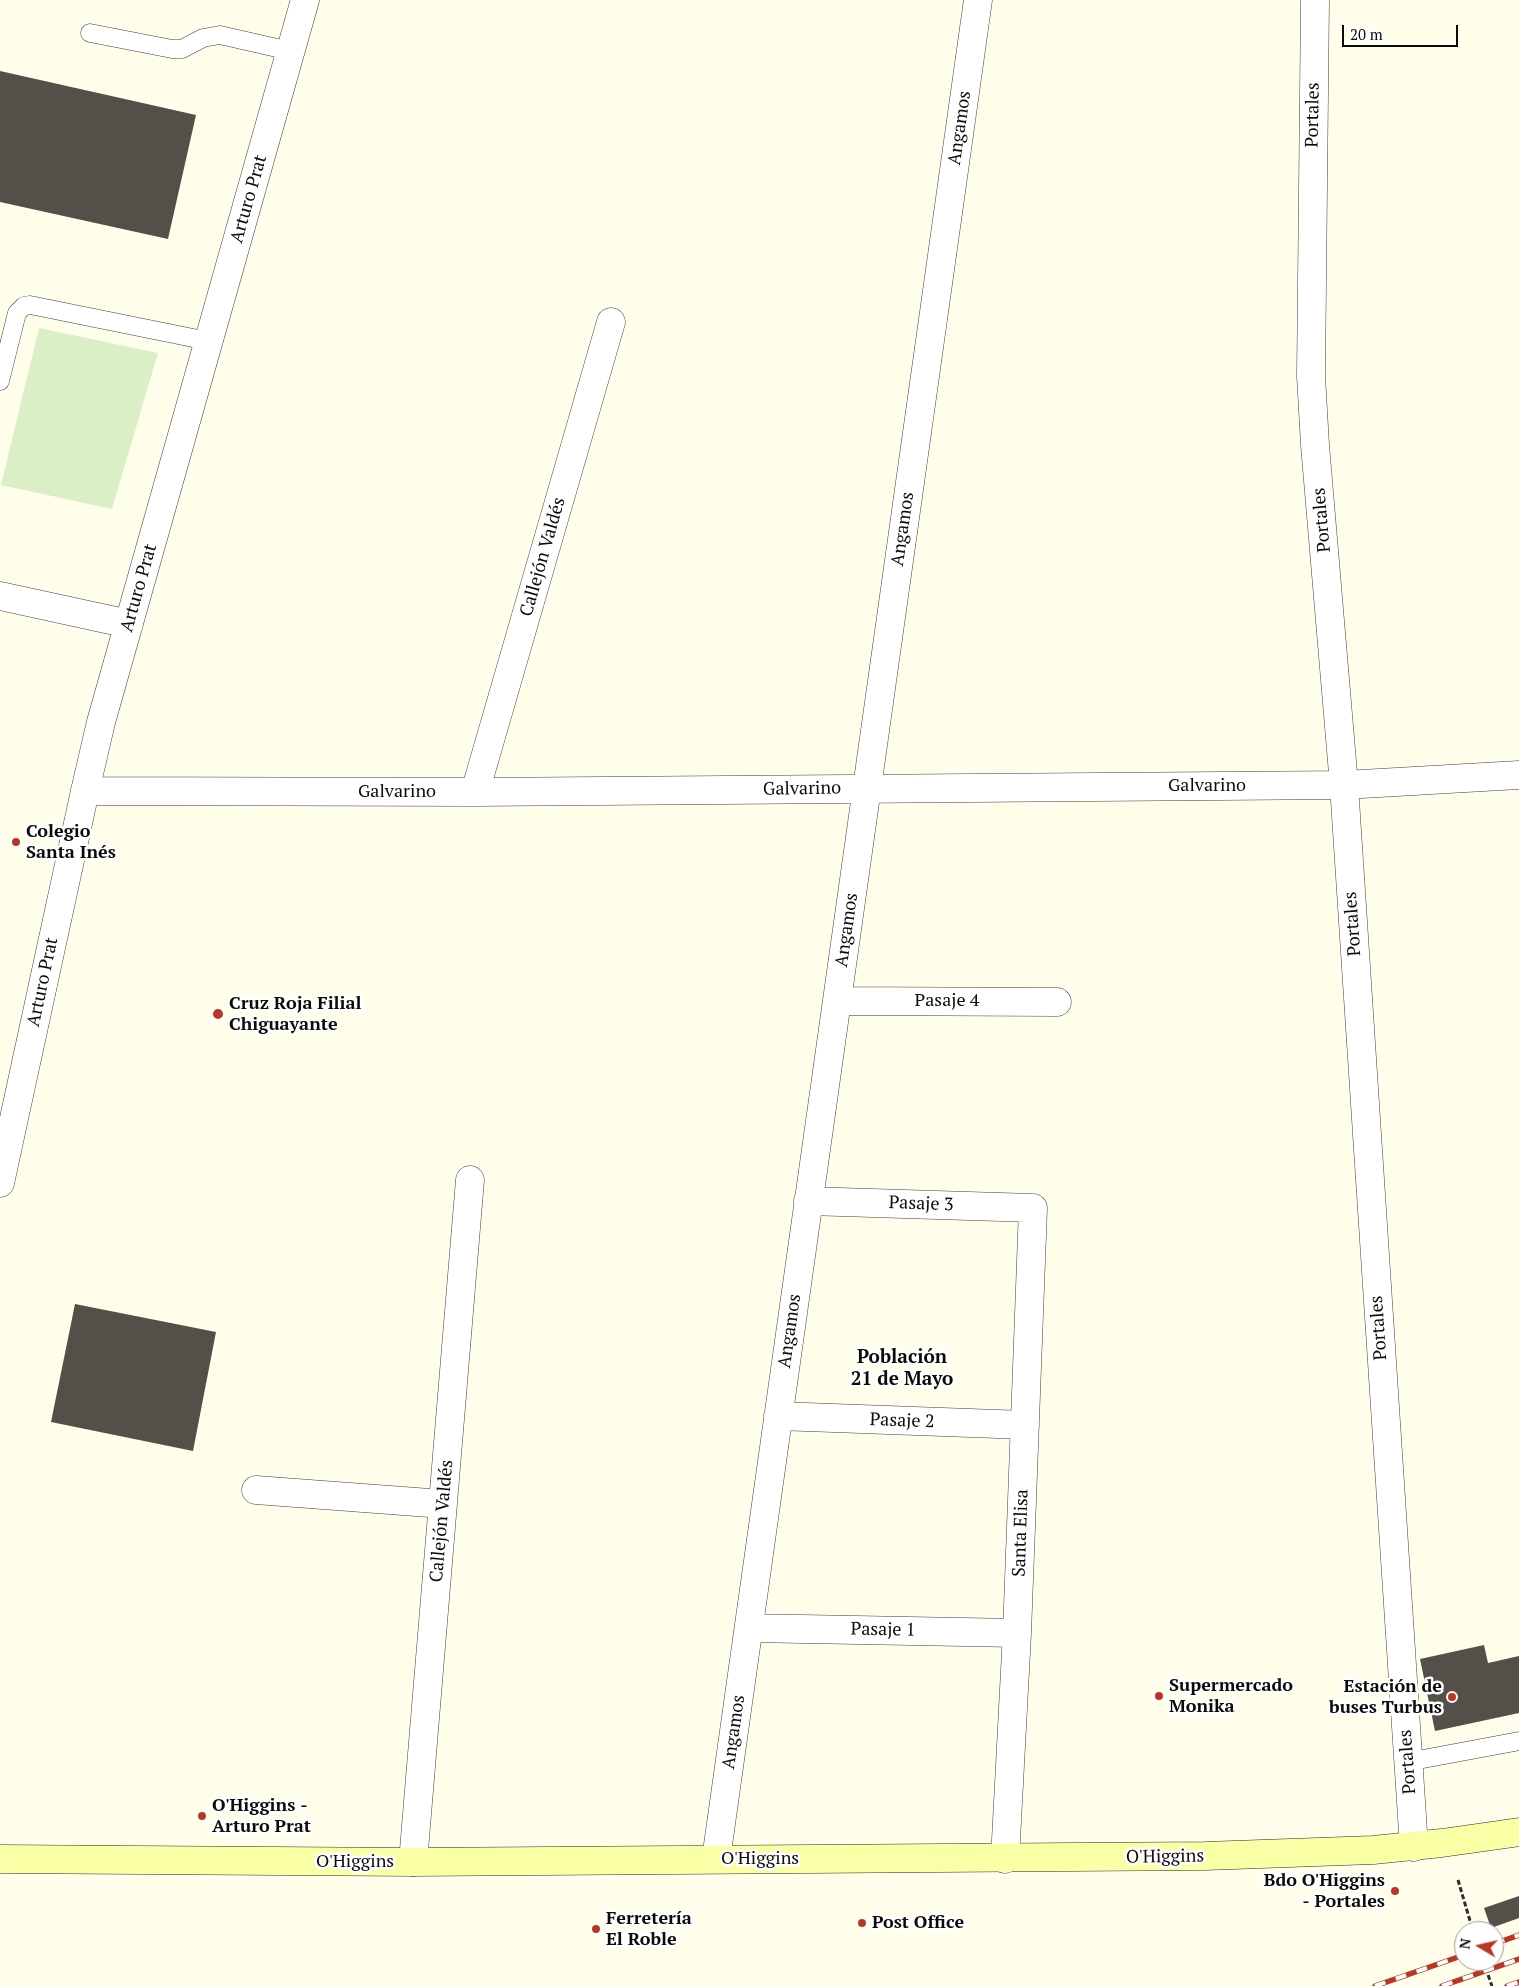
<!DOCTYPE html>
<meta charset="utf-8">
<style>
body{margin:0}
#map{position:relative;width:1519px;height:1986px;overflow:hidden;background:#fffeea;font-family:"PT Serif",serif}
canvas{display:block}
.north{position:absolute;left:1454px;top:1921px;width:50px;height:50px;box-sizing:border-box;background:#fff;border:1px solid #9d9d9d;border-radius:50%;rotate:279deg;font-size:14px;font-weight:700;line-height:20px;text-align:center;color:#0b0b0b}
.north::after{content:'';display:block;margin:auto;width:18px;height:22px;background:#ba3725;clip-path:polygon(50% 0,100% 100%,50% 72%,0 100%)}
.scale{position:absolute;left:1342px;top:25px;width:116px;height:22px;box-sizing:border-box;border:2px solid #0b0b0b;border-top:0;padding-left:6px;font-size:15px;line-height:18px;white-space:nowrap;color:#0b0b0b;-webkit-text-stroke:4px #fff;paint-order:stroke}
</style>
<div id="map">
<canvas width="1519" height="1986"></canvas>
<div class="north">N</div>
<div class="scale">20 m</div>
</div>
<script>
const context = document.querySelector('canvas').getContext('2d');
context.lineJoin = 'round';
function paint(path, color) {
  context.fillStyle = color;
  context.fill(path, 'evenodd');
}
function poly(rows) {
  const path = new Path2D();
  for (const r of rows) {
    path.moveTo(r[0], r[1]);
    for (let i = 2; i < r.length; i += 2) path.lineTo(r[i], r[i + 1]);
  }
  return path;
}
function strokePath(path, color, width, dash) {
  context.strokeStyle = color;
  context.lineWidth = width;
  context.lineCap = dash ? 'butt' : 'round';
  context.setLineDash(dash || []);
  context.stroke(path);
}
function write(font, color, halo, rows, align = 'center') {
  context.font = font + ' "PT Serif",serif';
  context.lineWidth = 5;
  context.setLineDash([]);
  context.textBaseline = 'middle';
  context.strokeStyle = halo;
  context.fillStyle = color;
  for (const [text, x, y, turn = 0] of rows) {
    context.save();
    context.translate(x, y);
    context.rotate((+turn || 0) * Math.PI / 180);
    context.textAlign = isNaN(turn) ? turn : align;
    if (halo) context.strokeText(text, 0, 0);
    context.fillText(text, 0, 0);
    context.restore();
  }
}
paint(poly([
 [39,328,158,353,112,509,1,485]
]), '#daefc6');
paint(poly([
 [0,71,196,115,168,239,0,202],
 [75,1304,216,1332,193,1451,51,1422],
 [1484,1645,1488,1663,1519,1656,1519,1713,1435,1731,1420,1659],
 [1519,1896,1519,1918,1491,1928,1484,1908]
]), '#544f48');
const lane = poly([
 [90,33,172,49,182,49,203,38,220,35,290,51],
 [0,381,17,313,24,306,30,305,208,341],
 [1407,1762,1519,1741]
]);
const street = poly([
 [1315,0,1311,376,1315,445,1344,785,1414,1847],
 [0,596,129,624],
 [85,791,475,792,1344,785,1519,775],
 [475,792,611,322],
 [837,1001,1057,1002],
 [0,1183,85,791,101,722,305,0],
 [808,1201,1033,1208,1017,1633,1005,1859],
 [778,1416,1025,1425],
 [256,1490,443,1504],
 [749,1628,1017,1633],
 [716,1859,978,0],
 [413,1862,470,1180]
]);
const secondary = poly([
 [0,1859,413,1862,1205,1856,1373,1850,1442,1843,1519,1832]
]);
strokePath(lane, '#3e3e3e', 19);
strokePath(street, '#3e3e3e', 29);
strokePath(secondary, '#2d2d2d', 29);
strokePath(poly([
 [1458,1880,1473,1931],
 [1483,1961,1492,1986]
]), '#2d2d2d', 3, [5, 2.5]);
strokePath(lane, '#fff', 18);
strokePath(street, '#fff', 28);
strokePath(secondary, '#f9ffa5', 28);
const rail = poly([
 [1494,1944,1519,1935],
 [1375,1986,1464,1955],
 [1442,1986,1519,1959],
 [1507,1986,1519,1982]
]);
strokePath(rail, '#ba3725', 5.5);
strokePath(rail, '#fff', 4, [11]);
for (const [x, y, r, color] of [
 [16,842,5,"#ba3725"],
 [218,1014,6,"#ba3725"],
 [1159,1696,5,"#ba3725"],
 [1452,1697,5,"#ba3725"],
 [202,1816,5,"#ba3725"],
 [1395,1891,5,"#ba3725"],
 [862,1923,5,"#ba3725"],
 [596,1929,5,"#ba3725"]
]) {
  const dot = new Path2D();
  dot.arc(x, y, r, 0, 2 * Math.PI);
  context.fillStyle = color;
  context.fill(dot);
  strokePath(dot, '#fff', 2);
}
write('18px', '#0b0b0b', '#fff', [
 ["Portales",1313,115,-89],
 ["Angamos",960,128,-82],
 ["Arturo Prat",249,199,-74],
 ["Portales",1322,520,-95],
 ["Angamos",903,529,-82],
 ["Callejón Valdés",543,557,-74],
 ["Arturo Prat",139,588,-74],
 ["Galvarino",1207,786],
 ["Galvarino",802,789,-1],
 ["Galvarino",397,792],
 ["Portales",1353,924,-94],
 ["Angamos",847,930,-82],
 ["Arturo Prat",43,982,-78],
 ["Pasaje 4",947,1001],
 ["Pasaje 3",921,1204,2],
 ["Portales",1379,1328,-94],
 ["Angamos",790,1331,-82],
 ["Pasaje 2",902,1421,2],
 ["Callejón Valdés",442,1521,-85],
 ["Santa Elisa",1021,1533,-88],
 ["Pasaje 1",883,1630,1],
 ["Angamos",734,1732,-82],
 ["Portales",1408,1762,-94],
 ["O'Higgins",1165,1857,-1],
 ["O'Higgins",760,1859],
 ["O'Higgins",355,1862]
]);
write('bold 18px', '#0b0b0b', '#fff', [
 ["Colegio",26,832],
 ["Santa Inés",26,853],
 ["Cruz Roja Filial",229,1004],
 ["Chiguayante",229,1025],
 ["Supermercado",1169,1686],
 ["Monika",1169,1707],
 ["Estación de",1442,1687,"right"],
 ["buses Turbus",1442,1708,"right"],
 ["O'Higgins -",212,1806],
 ["Arturo Prat",212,1827],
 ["Bdo O'Higgins",1385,1881,"right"],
 ["- Portales",1385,1902,"right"],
 ["Ferretería",606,1919],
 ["El Roble",606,1940],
 ["Post Office",872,1923]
], 'left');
write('bold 19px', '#0b0b0b', '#fff', [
 ["Población",902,1358],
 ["21 de Mayo",902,1380]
]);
</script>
